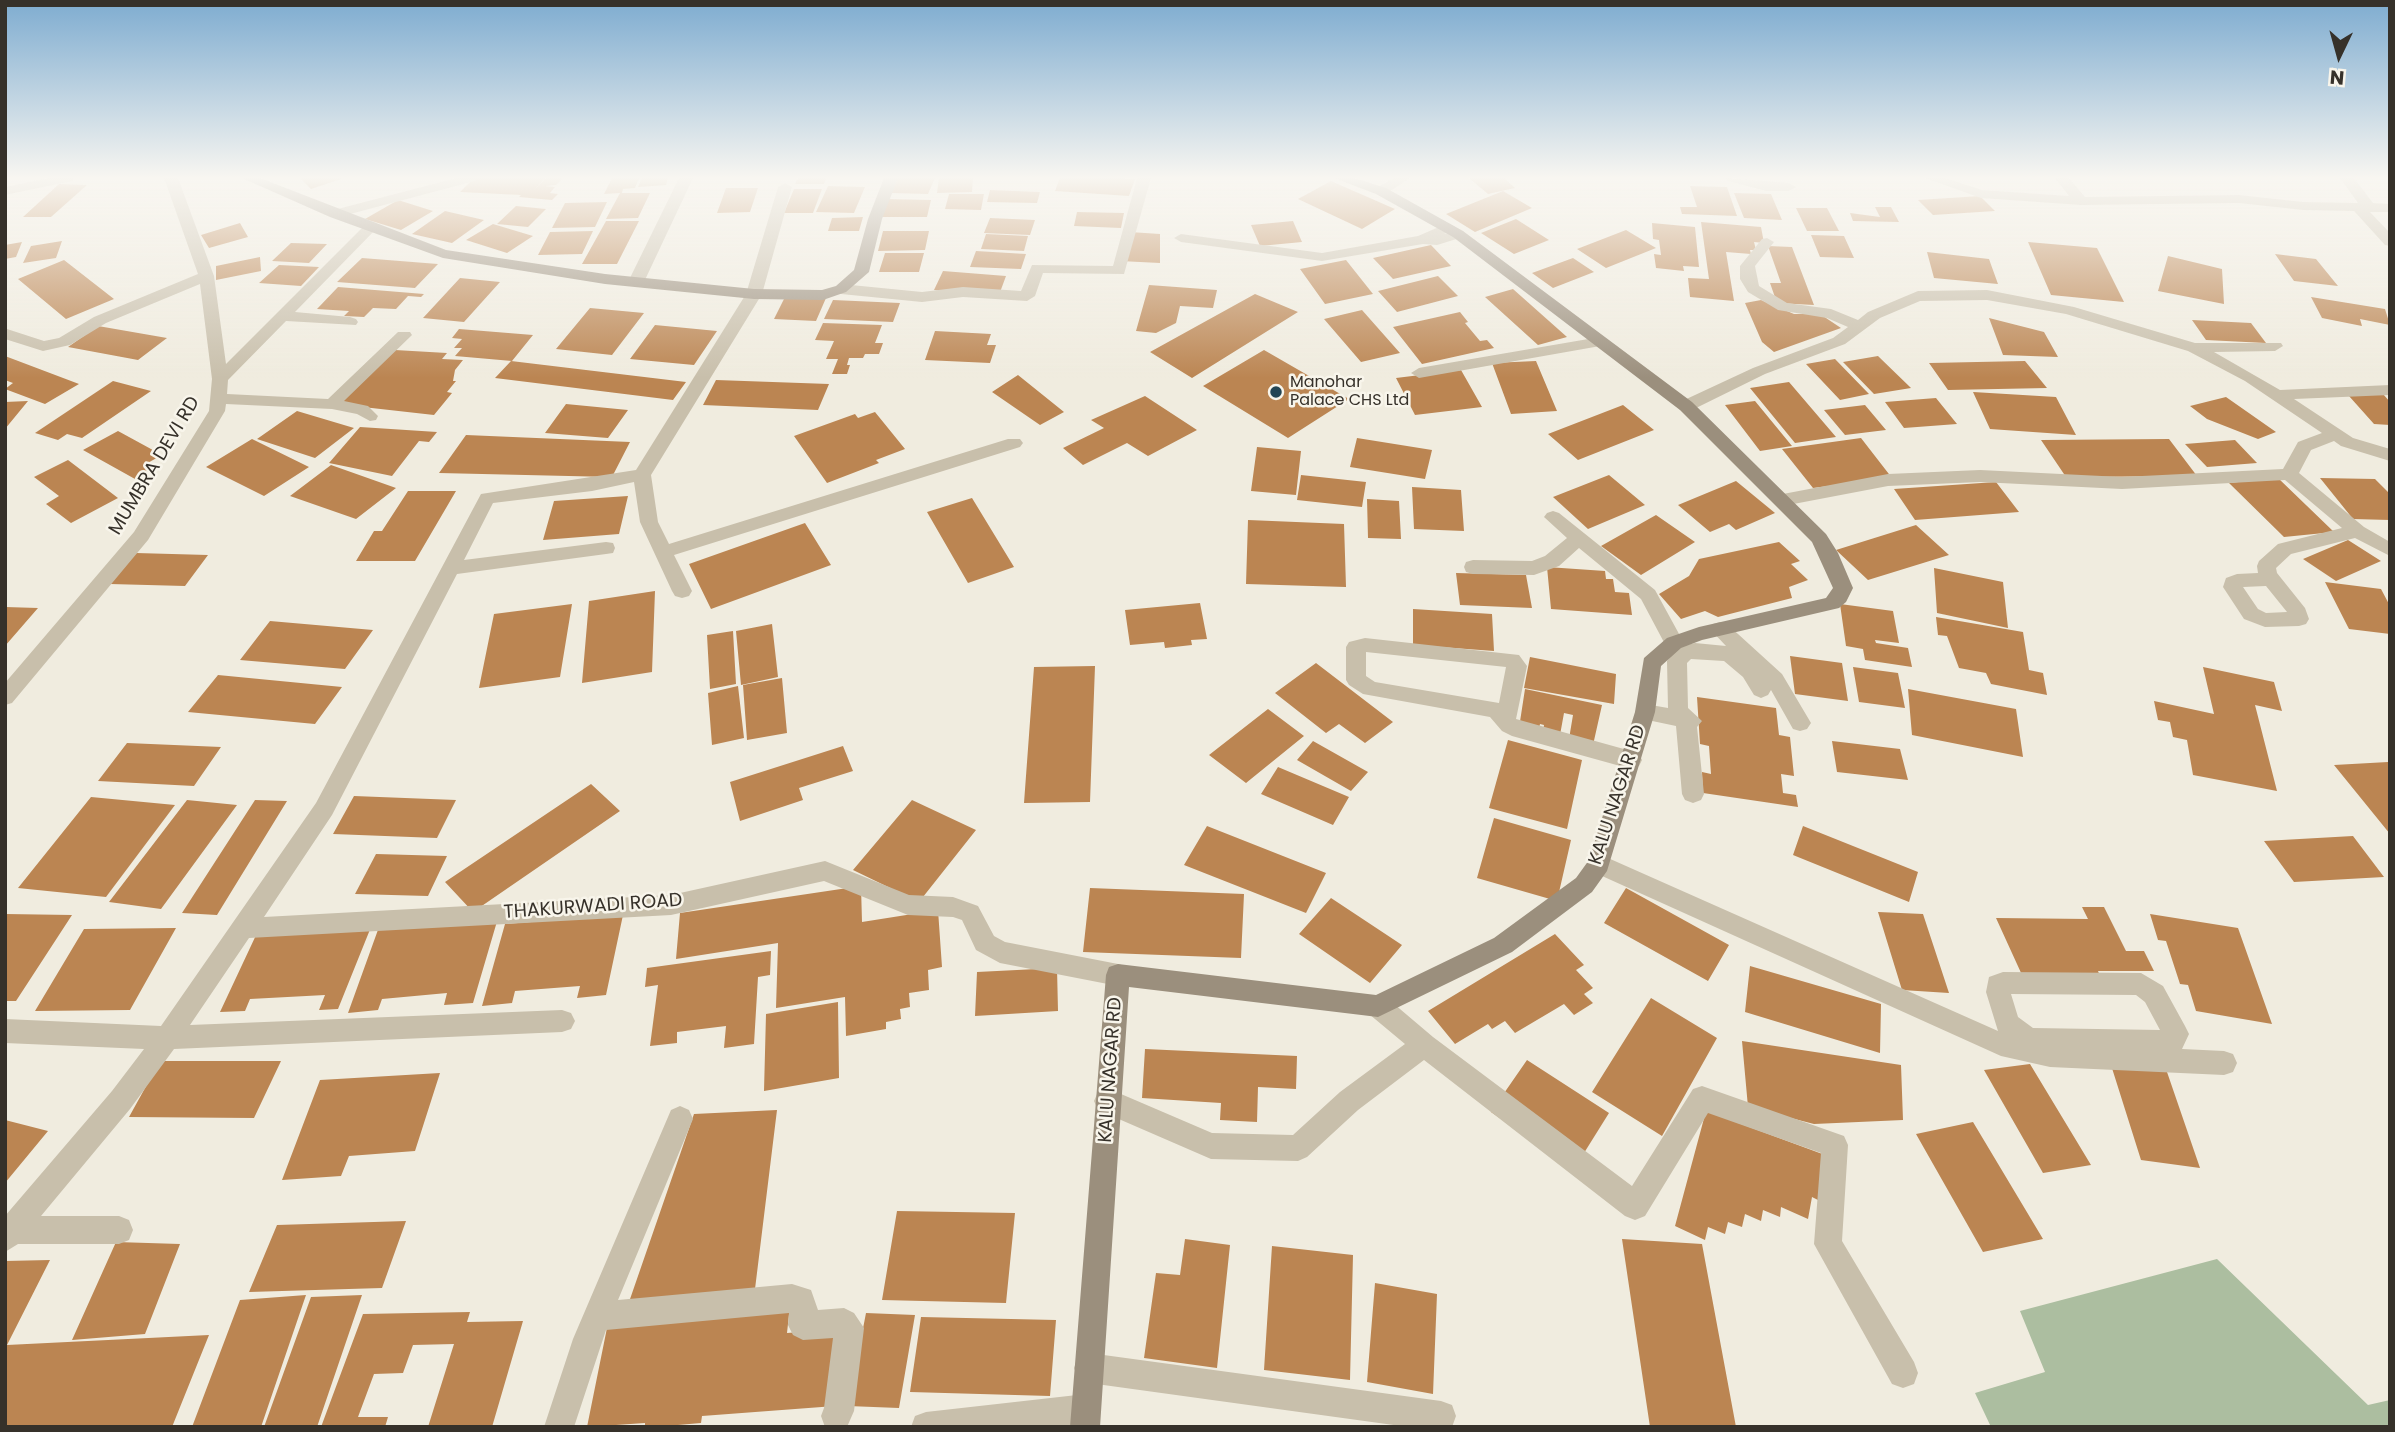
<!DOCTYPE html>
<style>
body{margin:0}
#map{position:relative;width:2395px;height:1432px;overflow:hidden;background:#f0ecdf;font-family:Poppins,sans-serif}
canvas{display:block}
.frame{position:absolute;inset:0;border:7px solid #36312a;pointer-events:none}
.north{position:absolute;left:2304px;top:21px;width:70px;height:70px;-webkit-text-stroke:5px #f8f5eb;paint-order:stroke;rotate:185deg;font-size:19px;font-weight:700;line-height:28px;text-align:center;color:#36312a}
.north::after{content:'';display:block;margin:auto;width:24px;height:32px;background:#36312a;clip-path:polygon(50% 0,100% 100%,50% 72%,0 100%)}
</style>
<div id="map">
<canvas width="2395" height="1432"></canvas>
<div class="frame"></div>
<div class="north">N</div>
</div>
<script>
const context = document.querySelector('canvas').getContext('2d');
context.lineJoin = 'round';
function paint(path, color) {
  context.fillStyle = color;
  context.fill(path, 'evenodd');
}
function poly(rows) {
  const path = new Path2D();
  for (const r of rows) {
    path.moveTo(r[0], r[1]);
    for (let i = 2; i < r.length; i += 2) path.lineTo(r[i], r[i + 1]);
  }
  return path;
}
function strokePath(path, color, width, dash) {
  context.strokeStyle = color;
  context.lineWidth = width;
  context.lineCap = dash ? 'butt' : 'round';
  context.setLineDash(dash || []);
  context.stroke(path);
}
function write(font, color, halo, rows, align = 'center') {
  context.font = font + ' Poppins,sans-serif';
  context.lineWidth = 5;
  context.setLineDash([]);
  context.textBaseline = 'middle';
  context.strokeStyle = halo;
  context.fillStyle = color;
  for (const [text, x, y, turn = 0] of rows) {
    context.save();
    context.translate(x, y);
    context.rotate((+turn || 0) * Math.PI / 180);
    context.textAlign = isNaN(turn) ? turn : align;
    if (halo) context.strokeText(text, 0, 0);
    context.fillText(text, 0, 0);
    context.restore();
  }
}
paint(poly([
 [2217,1259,2368,1405,2390,1400,2390,1427,1991,1427,1975,1393,2045,1372,2020,1311]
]), '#acbea0');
paint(poly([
 [300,178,344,178,311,189],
 [474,178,545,178,535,189,546,178,563,178,556,185,545,186,555,187,550,193,558,194,552,200,519,197,521,195,460,192],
 [612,178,639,178,635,188,623,189,622,193,650,193,638,218,606,219,620,193,604,194],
 [642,178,668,178,666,185,638,187],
 [798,178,826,178,824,184,795,184],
 [898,178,935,178,928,194,891,193],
 [939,178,973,178,972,192,937,193],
 [1060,178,1116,178,1135,179,1129,196,1055,191],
 [1469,178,1504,178,1515,188,1488,194],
 [1331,181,1395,209,1362,229,1298,199],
 [59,184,87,185,51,217,23,217],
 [828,186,865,187,854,213,816,212],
 [1690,186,1727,187,1737,216,1682,214,1680,207,1697,207],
 [726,188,758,188,750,212,717,213],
 [794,189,822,189,813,213,784,213],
 [990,190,1040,192,1037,203,987,202],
 [1503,191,1532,208,1475,232,1446,214],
 [1734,193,1771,194,1782,220,1744,218],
 [949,194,984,194,981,210,945,209],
 [1980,196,1995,211,1933,215,1918,200],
 [885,199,931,200,927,217,879,217],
 [398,200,433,211,401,230,365,219],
 [607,202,595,227,552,228,565,203],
 [516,206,546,209,528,227,497,224],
 [1875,207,1891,207,1899,222,1853,221,1850,213,1880,217],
 [1796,208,1827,208,1839,231,1807,231],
 [445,211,484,220,452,243,412,234],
 [1077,212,1124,213,1121,228,1074,226],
 [863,217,859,231,828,231,832,218],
 [990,218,1035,220,1030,235,984,233],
 [1516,219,1549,240,1514,254,1481,233],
 [606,221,639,221,617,264,582,264],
 [1293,221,1302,242,1260,246,1251,225],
 [1701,222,1761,227,1764,243,1754,242,1756,250,1750,250,1751,254,1726,252,1734,301,1690,297,1688,278,1709,279],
 [240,223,248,237,209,248,201,235],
 [1652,223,1695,227,1699,267,1683,266,1684,271,1656,268,1654,254,1661,255,1659,240,1653,239],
 [493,224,533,236,507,253,466,240],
 [1626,230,1656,248,1606,268,1577,249],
 [593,231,582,254,538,255,550,232],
 [883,231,929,231,925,250,878,251],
 [1130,232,1160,234,1160,263,1120,261],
 [986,234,1028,236,1024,251,981,249],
 [1811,235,1844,236,1854,258,1820,257],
 [62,241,56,258,23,263,31,246],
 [22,242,16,257,5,259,5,245],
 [2028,242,2097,248,2124,302,2051,295],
 [291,243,327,244,309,263,272,261],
 [1431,245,1451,266,1393,279,1373,258],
 [1768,246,1792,247,1814,305,1777,303,1770,283,1781,283],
 [976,251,1026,254,1021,269,970,267],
 [1927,252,1989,259,1998,284,1934,278],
 [885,253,924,253,919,272,879,272],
 [2275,254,2316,259,2338,286,2294,281],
 [2168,256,2222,269,2224,304,2158,291],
 [260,257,261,271,216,280,216,266],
 [362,258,438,264,415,288,337,282],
 [1573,258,1594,272,1553,288,1532,273],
 [64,260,114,299,66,319,18,279],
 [1346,260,1373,294,1325,304,1300,269],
 [279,265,319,267,301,286,259,283],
 [943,271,1006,276,999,295,934,290],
 [1438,276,1458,296,1397,312,1378,291],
 [460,278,500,282,464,322,423,318],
 [1149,285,1217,290,1213,308,1180,306,1176,323,1156,333,1136,331],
 [338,287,424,294,421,297,408,296,396,309,373,308,364,317,344,316,349,311,317,309],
 [1513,289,1567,337,1538,345,1485,297],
 [1255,294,1298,312,1192,378,1150,352],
 [785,297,826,298,816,321,774,319],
 [2311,297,2385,309,2390,325,2360,319,2362,326,2322,318],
 [833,300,900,303,893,322,824,319],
 [1761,300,1794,314,1820,314,1841,328,1774,352,1762,342,1745,303],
 [590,308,644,313,612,355,556,349],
 [1362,310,1400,353,1361,362,1324,319],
 [1460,312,1468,322,1465,323,1480,341,1487,340,1494,348,1422,364,1393,327],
 [1989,318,2044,332,2058,357,2003,355],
 [2192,320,2251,323,2266,343,2206,340],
 [823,323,882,325,875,343,883,343,879,354,865,354,863,358,849,358,847,365,850,365,847,374,832,374,838,359,826,359,834,341,815,340],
 [655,325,717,331,694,365,630,359],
 [98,326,167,338,138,360,68,347],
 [459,329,533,335,512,361,455,356,462,348,454,348,462,339,452,338],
 [935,331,991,334,987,345,996,345,990,363,925,360],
 [395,350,447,353,442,359,463,360,455,370,453,381,456,381,447,392,452,393,434,415,336,404],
 [1264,350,1349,399,1288,438,1203,386],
 [5,356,79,384,45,404,5,389,13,383,5,380],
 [1878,356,1911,388,1874,394,1843,362],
 [1835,359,1869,394,1840,400,1806,364],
 [511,361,686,382,673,400,495,378],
 [1536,361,1557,411,1511,414,1492,363],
 [2025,361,2047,388,1948,390,1929,363],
 [1461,370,1482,407,1415,415,1396,378],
 [1018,375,1064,412,1040,425,992,392],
 [716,380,829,384,818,410,703,405],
 [113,381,151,391,82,438,67,434,58,440,35,433],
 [1789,382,1836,437,1795,443,1750,388],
 [1973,392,2056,397,2076,435,1990,429],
 [2383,394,2390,402,2390,425,2374,424,2349,396],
 [1145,396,1197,430,1148,456,1127,443,1083,465,1063,448,1104,428,1091,420],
 [2226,397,2276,432,2258,439,2207,419,2190,406],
 [1936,398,1957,424,1904,428,1885,402],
 [28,401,5,429,5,402],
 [1755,401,1792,446,1760,451,1725,405],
 [566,404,628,410,608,438,545,433],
 [1623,405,1654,430,1578,460,1548,434],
 [1865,405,1886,430,1845,435,1824,410],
 [297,411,354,428,315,458,257,439],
 [875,412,905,449,876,460,879,463,827,483,794,436,855,414,858,418],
 [360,427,437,432,429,442,419,441,392,476,329,463],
 [118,431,162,455,144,465,151,470,135,479,83,450],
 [466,435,630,442,612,477,439,473],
 [1357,438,1432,450,1425,479,1350,467],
 [1861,438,1892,478,1813,488,1782,449],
 [252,439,309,467,264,496,206,467],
 [2169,439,2197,476,2066,477,2041,440],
 [2235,440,2257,463,2207,467,2185,444],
 [1257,447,1301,451,1296,495,1251,491],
 [68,460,118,498,71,523,46,504,59,496,34,477],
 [331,465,396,488,356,519,290,496],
 [1301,475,1366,482,1362,507,1297,500],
 [1609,475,1645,505,1588,529,1553,497],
 [2278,478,2334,532,2284,537,2229,483],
 [2320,478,2375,479,2390,494,2390,520,2353,519],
 [1736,481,1775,513,1736,530,1729,524,1710,532,1678,505],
 [1996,482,2019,512,1915,520,1894,489],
 [1412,487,1461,490,1464,531,1414,529],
 [408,491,456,491,415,561,356,561,374,531,382,531],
 [628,496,619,534,543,540,554,501],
 [972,498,1014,567,968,583,927,512],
 [1367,499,1399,501,1401,539,1368,538],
 [1656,515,1695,542,1641,575,1601,546],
 [1248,520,1344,524,1346,587,1246,584],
 [805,523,831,565,711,609,689,564],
 [1916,525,1949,555,1868,580,1836,550],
 [2348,540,2381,561,2336,581,2303,559],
 [1779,542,1800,561,1791,564,1808,580,1789,587,1792,598,1718,617,1705,611,1681,619,1659,594,1689,576,1699,559],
 [136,553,208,555,185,586,110,584],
 [1547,567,1605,571,1606,579,1613,579,1615,592,1629,593,1632,615,1551,609],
 [1934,568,2003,582,2008,628,1937,613],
 [1456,573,1526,575,1532,608,1460,605],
 [2325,582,2381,589,2390,606,2390,634,2349,629],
 [655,591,652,672,582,683,589,601],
 [1200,603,1207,639,1191,640,1192,645,1165,648,1164,642,1130,645,1125,610],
 [572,604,560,677,479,688,494,614],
 [1840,604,1893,611,1899,643,1875,640,1876,643,1908,648,1912,667,1865,660,1863,649,1846,646],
 [5,607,38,608,5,646],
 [1413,609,1492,614,1494,651,1413,645],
 [1936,617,2023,632,2029,670,2043,673,2047,695,1991,684,1986,673,1959,668,1947,636,1938,635],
 [270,621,373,630,345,669,240,660],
 [772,624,778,677,741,685,736,631],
 [733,631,736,684,710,689,707,635],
 [1790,656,1842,663,1848,701,1795,694],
 [1530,657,1616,674,1614,704,1524,688],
 [1316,663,1393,722,1365,743,1339,724,1326,733,1275,693],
 [1095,666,1090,802,1024,803,1034,667],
 [1853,667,1898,673,1905,708,1859,702],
 [2203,667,2274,682,2282,711,2255,705,2277,791,2193,775,2187,740,2173,737,2170,722,2158,720,2154,701,2214,714],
 [218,675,342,687,315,724,188,712],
 [782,678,787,733,747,740,743,685],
 [738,686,744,738,712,745,708,693],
 [1525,689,1602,705,1593,745,1569,739,1573,715,1564,713,1560,735,1543,732,1544,725,1540,724,1538,732,1519,728],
 [1908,689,2016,709,2023,757,1912,735],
 [1697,697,1776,708,1779,735,1790,737,1794,776,1781,774,1783,793,1796,795,1798,807,1703,793,1702,772,1711,774,1709,746,1700,744],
 [1268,709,1304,736,1246,783,1209,755],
 [1508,740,1582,760,1567,829,1489,808],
 [1313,741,1368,772,1351,791,1297,760],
 [1832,741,1900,749,1908,780,1837,772],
 [127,743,221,747,194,786,98,781],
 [843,746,853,771,799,788,803,800,740,821,730,782],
 [2388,762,2390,764,2390,834,2334,765],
 [1278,767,1349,797,1333,825,1261,794],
 [591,784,620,811,473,912,445,882],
 [354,796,456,800,437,838,333,834],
 [91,797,175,805,106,897,18,888],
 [187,800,237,805,161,909,109,902],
 [255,800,287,801,217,915,182,913],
 [912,800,976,830,919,902,853,870],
 [1494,818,1571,840,1557,901,1477,878],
 [1207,826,1326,873,1306,913,1184,865],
 [1803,826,1918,872,1909,902,1793,855],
 [2353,836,2384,877,2294,882,2264,841],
 [376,854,447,856,428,896,355,894],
 [861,886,862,922,938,910,942,967,928,970,929,990,909,993,910,1007,900,1009,901,1019,886,1022,886,1029,846,1036,845,997,776,1008,778,943,676,959,680,913],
 [1090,888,1244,894,1241,958,1083,952],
 [1626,888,1729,945,1708,981,1604,923],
 [1331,898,1402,945,1370,983,1299,934],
 [2082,907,2104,907,2126,951,2144,951,2154,971,2098,971,2100,976,2022,975,1996,918,2088,919],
 [1878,912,1923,914,1949,993,1902,990],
 [5,914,72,915,16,1001,5,1001],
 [2150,914,2238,928,2272,1024,2196,1011,2188,985,2180,984,2166,941,2158,940],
 [623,915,606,995,577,998,580,986,515,991,512,1003,482,1006,505,924],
 [498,918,473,1003,444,1005,447,993,382,999,378,1010,348,1013,379,927],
 [371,927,338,1009,319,1010,325,995,250,999,245,1011,220,1012,257,933],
 [176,928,130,1010,35,1011,84,929],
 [1555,934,1584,965,1576,970,1593,988,1584,994,1593,1003,1574,1015,1564,1004,1515,1033,1505,1021,1492,1029,1488,1024,1455,1044,1428,1011],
 [771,951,770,975,758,977,754,1044,724,1048,726,1026,677,1032,677,1043,650,1046,658,985,645,987,647,968],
 [1750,966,1881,1004,1880,1053,1745,1012],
 [1057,968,1058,1011,975,1016,977,972],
 [1651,998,1717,1038,1662,1136,1592,1092],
 [838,1002,839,1078,764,1091,766,1014],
 [1742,1041,1901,1065,1903,1120,1814,1124,1748,1107],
 [1145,1049,1297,1056,1296,1089,1258,1087,1257,1122,1220,1120,1221,1103,1142,1098],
 [1527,1060,1609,1113,1574,1169,1491,1112],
 [160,1061,281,1061,254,1118,129,1117],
 [2030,1064,2091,1165,2043,1173,1984,1070],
 [2111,1065,2167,1072,2200,1168,2141,1160],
 [440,1073,415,1151,349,1156,341,1176,282,1180,320,1080],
 [777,1110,755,1289,629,1302,694,1114],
 [1706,1111,1825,1155,1822,1202,1812,1197,1808,1219,1781,1207,1780,1217,1763,1210,1761,1221,1745,1214,1742,1227,1728,1222,1725,1234,1708,1227,1705,1240,1675,1226],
 [5,1120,48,1131,5,1183],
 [1973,1122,2043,1239,1983,1252,1916,1134],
 [897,1211,1015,1213,1006,1303,882,1300],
 [406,1221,382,1288,249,1292,277,1225],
 [1185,1239,1230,1245,1217,1368,1144,1358,1156,1273,1180,1275],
 [1622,1239,1702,1244,1736,1427,1650,1427],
 [116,1242,180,1244,145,1334,72,1340],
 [1272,1246,1353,1255,1350,1380,1264,1370],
 [50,1260,7,1345,209,1335,172,1427,5,1427,5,1261],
 [1375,1283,1437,1294,1433,1394,1367,1382],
 [306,1295,261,1427,192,1427,240,1300],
 [362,1295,317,1427,264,1427,311,1297],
 [790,1305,787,1333,842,1329,835,1406,702,1416,701,1423,655,1427,645,1427,645,1423,587,1427,609,1318],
 [470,1312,467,1322,523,1321,492,1427,428,1427,454,1344,413,1345,403,1373,374,1374,358,1417,388,1417,385,1427,321,1427,363,1314],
 [866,1313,915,1315,899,1408,848,1406],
 [921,1317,1056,1320,1050,1396,910,1392]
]), '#bb8552');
paint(poly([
 [49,178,74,178,72,181,5,195,5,187,49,178],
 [164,178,178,178,214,276,226,364,366,224,371,223,378,227,295,312,350,317,356,319,358,322,356,325,286,321,228,380,227,394,328,399,398,332,410,332,412,335,344,401,368,406,378,416,376,420,370,421,357,414,332,409,226,404,225,411,148,540,12,703,5,705,5,683,134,532,209,411,212,379,200,284,106,323,70,345,43,351,5,339,7,329,44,341,59,338,94,317,198,274,164,178],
 [456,178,477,178,475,181,335,218,328,214,330,211,456,178],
 [679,178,693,178,644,282,641,285,631,285,628,282,679,178],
 [1137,178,1151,178,1124,274,1043,273,1035,296,1027,301,963,297,922,302,841,294,833,289,841,284,922,292,963,287,1021,291,1032,265,1113,266,1137,178],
 [1394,178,1410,178,1386,194,1376,194,1376,188,1394,178],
 [1726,178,1789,183,1796,187,1789,191,1766,191,1728,181,1726,178],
 [1925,178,1945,178,1982,190,2069,196,2055,178,2069,178,2085,197,2239,195,2303,202,2358,203,2340,178,2354,178,2373,203,2390,204,2390,212,2370,212,2390,233,2390,246,2385,245,2354,211,2303,210,2239,203,2081,205,1981,198,1925,178],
 [785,183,792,187,762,294,651,475,658,522,669,544,1008,439,1020,439,1023,443,1020,447,674,555,692,591,689,596,682,598,675,596,672,591,640,522,634,482,592,491,493,503,464,560,606,542,613,543,615,548,613,553,606,554,457,574,332,815,264,917,671,895,825,861,909,895,953,897,978,906,994,936,1005,942,1118,964,1127,967,1130,975,1127,983,1118,986,1000,963,976,950,962,920,953,917,908,915,824,881,671,915,249,938,190,1025,562,1010,571,1013,575,1021,571,1029,562,1032,174,1049,130,1109,41,1216,119,1216,129,1220,133,1230,129,1240,119,1244,18,1244,5,1252,5,1216,112,1091,144,1049,5,1043,5,1019,161,1026,316,803,481,494,636,470,746,294,778,187,785,183],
 [1448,223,1455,227,1444,234,1458,230,1463,231,1465,234,1463,237,1437,245,1423,244,1322,261,1181,242,1174,238,1181,234,1322,253,1418,236,1448,223],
 [1767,238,1774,242,1755,266,1759,286,1787,303,1831,309,1858,320,1868,312,1918,291,1987,290,2074,307,2195,343,2281,343,2283,346,2275,351,2214,352,2280,390,2390,385,2390,395,2294,399,2353,438,2390,449,2390,461,2341,446,2334,441,2311,450,2299,473,2364,527,2390,542,2390,556,2355,538,2291,554,2276,568,2277,573,2305,608,2309,619,2306,624,2299,626,2265,627,2244,619,2223,587,2226,578,2237,574,2258,573,2257,566,2259,561,2278,544,2342,528,2285,480,2122,489,1980,482,1888,486,1783,506,1777,504,1774,500,1783,494,1888,474,1980,470,2122,477,2283,469,2298,442,2322,433,2245,381,2188,351,2066,314,1987,300,1920,301,1880,318,1845,344,1765,374,1692,410,1680,410,1678,406,1680,402,1753,368,1833,338,1848,327,1827,318,1778,310,1748,292,1740,279,1740,266,1762,239,1767,238],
 [2266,586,2287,612,2266,613,2258,609,2243,587,2266,586],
 [1600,337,1606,339,1608,342,1606,345,1419,378,1411,373,1419,368,1600,337],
 [1553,511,1559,513,1655,590,1684,643,1682,646,1695,643,1726,646,1710,629,1713,624,1720,622,1727,624,1782,674,1811,723,1807,729,1800,731,1793,729,1771,690,1768,695,1761,698,1754,695,1743,677,1724,661,1691,659,1687,663,1688,708,1702,721,1697,727,1704,794,1701,800,1693,803,1685,800,1682,794,1676,726,1638,718,1635,712,1638,706,1645,704,1668,708,1667,661,1675,650,1667,648,1641,599,1579,548,1559,566,1534,575,1473,574,1466,572,1464,567,1466,562,1473,560,1532,561,1545,556,1567,538,1544,517,1547,513,1553,511],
 [1365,638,1519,655,1527,666,1516,719,1631,751,1639,754,1642,760,1639,766,1631,769,1512,736,1502,731,1490,717,1363,694,1349,685,1346,680,1346,647,1349,642,1365,638],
 [1366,652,1506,667,1499,703,1375,682,1366,676,1366,652],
 [1599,854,1998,1031,1986,992,1989,977,2003,972,2141,973,2163,986,2185,1026,2189,1034,2182,1049,2224,1051,2233,1054,2237,1063,2233,1072,2224,1075,2050,1067,2001,1056,1591,871,1588,864,1591,857,1599,854],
 [2011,994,2136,995,2145,1002,2160,1030,2033,1028,2018,1017,2011,994],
 [1378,995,1387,998,1433,1037,1632,1186,1693,1089,1702,1086,1844,1136,1848,1145,1842,1241,1914,1362,1918,1373,1914,1384,1903,1388,1892,1384,1814,1244,1821,1153,1708,1113,1645,1216,1635,1220,1625,1216,1424,1060,1358,1110,1307,1157,1298,1161,1211,1159,1098,1110,1094,1101,1098,1092,1107,1088,1212,1133,1293,1135,1340,1092,1405,1044,1369,1014,1366,1006,1369,998,1378,995],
 [680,1106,689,1110,693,1119,618,1300,792,1284,811,1290,818,1310,844,1308,854,1313,864,1328,854,1411,847,1427,825,1427,821,1416,824,1408,833,1338,803,1340,793,1335,788,1325,789,1313,606,1330,574,1427,544,1427,573,1339,671,1110,680,1106],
 [1089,1353,1441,1401,1452,1405,1456,1416,1452,1427,1408,1427,1089,1383,1078,1379,1074,1368,1078,1357,1089,1353],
 [1086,1394,1097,1398,1101,1409,1097,1420,1086,1424,1063,1427,911,1427,915,1416,926,1412,1086,1394]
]), '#c8bfab');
paint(poly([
 [242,178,260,178,446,250,605,274,754,289,822,290,836,286,854,270,868,219,884,178,898,178,882,219,869,272,846,292,823,300,754,299,605,284,443,258,330,217,242,178],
 [1334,178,1354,178,1386,188,1463,231,1692,402,1826,534,1838,553,1853,588,1846,602,1839,608,1702,640,1681,648,1661,666,1655,712,1607,871,1592,892,1512,952,1378,1017,1129,987,1100,1427,1070,1427,1106,975,1109,967,1118,964,1376,995,1494,938,1576,878,1589,860,1635,712,1644,658,1667,638,1699,627,1826,598,1833,588,1812,542,1680,410,1453,237,1376,194,1334,178]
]), '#9b8f7d');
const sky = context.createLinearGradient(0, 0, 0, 378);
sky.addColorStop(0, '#7eacd0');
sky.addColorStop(0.47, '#f8f6f1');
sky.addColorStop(1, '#f8f6f100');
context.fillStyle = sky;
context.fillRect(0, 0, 2395, 378);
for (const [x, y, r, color] of [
 [1276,392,7,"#234554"]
]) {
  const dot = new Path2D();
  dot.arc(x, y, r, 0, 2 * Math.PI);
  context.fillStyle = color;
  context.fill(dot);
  strokePath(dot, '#f8f5eb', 2.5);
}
write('16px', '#36312a', '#f8f5eb', [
 ["Manohar",1290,383],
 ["Palace CHS Ltd",1290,401]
], 'left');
write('19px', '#36312a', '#f8f5eb', [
 ["MUMBRA DEVI RD",155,466,-59],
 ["KALU NAGAR RD",1618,795,-72],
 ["THAKURWADI ROAD",593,907,-4],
 ["KALU NAGAR RD",1111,1070,-86]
]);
</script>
